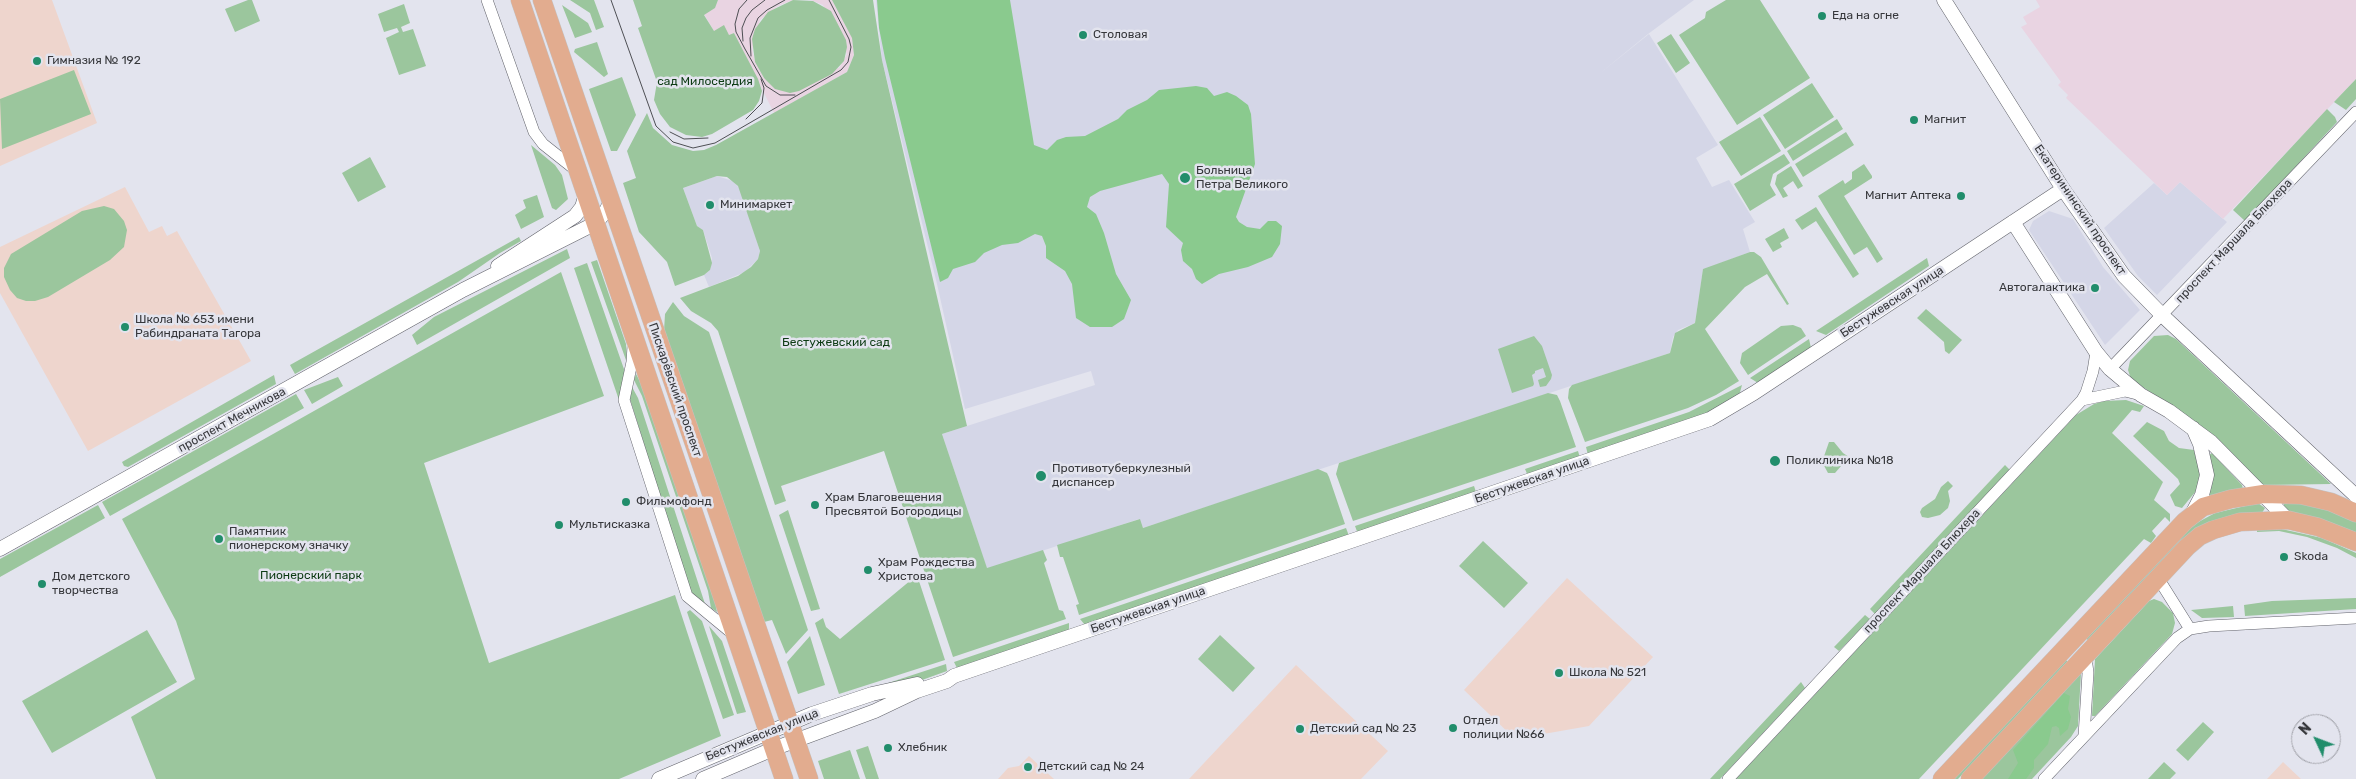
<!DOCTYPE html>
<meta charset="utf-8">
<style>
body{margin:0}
#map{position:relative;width:2356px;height:779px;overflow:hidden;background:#e3e4ee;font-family:Rubik,sans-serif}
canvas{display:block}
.north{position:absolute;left:2291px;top:714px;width:50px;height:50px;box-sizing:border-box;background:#e3e4ee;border:1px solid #9e9fa6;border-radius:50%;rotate:313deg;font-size:14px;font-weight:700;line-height:20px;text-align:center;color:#36373b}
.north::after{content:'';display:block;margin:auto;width:18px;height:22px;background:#218d6b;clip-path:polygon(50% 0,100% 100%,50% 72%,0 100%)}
</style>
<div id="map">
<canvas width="2356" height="779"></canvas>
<div class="north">N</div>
</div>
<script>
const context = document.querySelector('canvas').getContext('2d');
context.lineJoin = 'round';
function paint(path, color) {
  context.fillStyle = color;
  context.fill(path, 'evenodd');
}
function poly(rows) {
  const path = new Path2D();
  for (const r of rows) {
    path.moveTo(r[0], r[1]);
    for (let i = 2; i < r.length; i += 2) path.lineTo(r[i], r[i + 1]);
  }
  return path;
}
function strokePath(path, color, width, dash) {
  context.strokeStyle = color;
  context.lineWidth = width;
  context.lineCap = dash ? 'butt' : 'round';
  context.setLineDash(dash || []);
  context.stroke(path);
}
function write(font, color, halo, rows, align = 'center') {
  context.font = font + ' Rubik,sans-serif';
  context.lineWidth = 5;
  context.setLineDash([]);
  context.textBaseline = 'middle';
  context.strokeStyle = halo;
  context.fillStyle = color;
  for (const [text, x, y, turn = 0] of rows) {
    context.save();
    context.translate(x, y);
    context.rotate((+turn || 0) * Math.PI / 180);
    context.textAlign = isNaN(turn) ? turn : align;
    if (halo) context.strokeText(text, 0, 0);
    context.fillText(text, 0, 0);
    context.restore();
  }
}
paint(poly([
 [876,0,1694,0,1648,34,1599,74,1649,34,1718,145,1696,158,1712,187,1729,180,1755,222,1743,229,1750,252,1703,270,1695,323,1678,330,1673,337,1670,353,1143,528,1139,519,987,569,942,434,1095,385,1091,371,965,409,937,284,882,60],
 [717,176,733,181,741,190,760,251,758,259,745,272,709,287,704,275,710,270,712,258,703,230,697,226,683,188],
 [2180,182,2227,222,2157,295,2138,276,2104,228,2154,183,2167,195],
 [2049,211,2073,219,2103,267,2140,310,2105,345,2029,230,2033,221]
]), '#d4d6e7');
paint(poly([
 [718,0,793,0,778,6,760,20,752,49,755,62,764,78,839,68,847,54,823,5,811,0,832,0,852,37,854,55,847,72,774,113,734,33,729,35,714,31,704,14,715,8],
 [2036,0,2356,0,2356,79,2223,219,2180,182,2167,195,2066,98,2068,95,2058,85,2061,82,2021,27,2027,24,2023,17,2040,7]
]), '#e9d4e2');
paint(poly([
 [0,0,52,0,97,123,0,166],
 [125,187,149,232,162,226,167,236,177,231,251,361,88,451,0,293,0,247],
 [1567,578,1653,657,1589,726,1515,739,1464,690],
 [1296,665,1388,751,1361,779,1189,779],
 [1029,756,1054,779,998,779,1008,768,1019,766],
 [2283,762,2301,779,2267,779]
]), '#eed5cd');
paint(poly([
 [248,0,252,0,260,21,235,32,225,9],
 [570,0,594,0,604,27,596,30,590,13],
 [633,0,718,0,715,8,704,15,714,31,724,25,729,35,734,33,758,79,762,91,759,101,753,110,712,134,702,137,686,135,670,127,660,114,654,100,657,82,638,28,642,26],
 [793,0,813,1,831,11,846,40,847,47,844,61,832,74,799,91,790,93,775,89,764,78,755,62,752,39,755,29,768,12],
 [832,0,873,0,882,60,967,426,942,434,987,568,1043,550,1047,560,1044,563,1059,610,1063,611,1066,619,953,657,884,451,781,486,786,501,775,505,718,331,711,323,691,311,680,298,738,276,751,267,758,259,760,251,738,186,727,177,717,176,683,188,697,226,703,230,712,263,710,270,704,275,675,286,667,262,639,232,623,183,636,178,627,151,647,113,653,128,672,145,693,151,704,150,716,145,847,72,854,55,852,38],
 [1726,0,1760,0,1810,78,1737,125,1679,35,1705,18,1706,12],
 [404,4,410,23,401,27,403,32,413,29,426,66,399,75,386,38,399,32,397,28,384,32,378,14],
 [562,5,588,23,592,32,575,38],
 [1671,34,1690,63,1676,73,1657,43],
 [597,42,608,74,604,77,574,52,575,49],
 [74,70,91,114,2,149,0,99],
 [622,77,636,115,617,151,611,151,589,89],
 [2356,79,2356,99,2346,110,2334,102],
 [1812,83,1834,117,1785,149,1763,115],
 [2327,109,2335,117,2337,122,2245,221,2233,210],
 [1760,117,1781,151,1741,176,1719,142],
 [1837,119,1843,129,1793,161,1787,151],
 [1846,132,1854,145,1803,177,1795,164],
 [531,145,555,165,562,175,568,199,556,210,552,208],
 [1784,154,1790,163,1773,174,1770,185,1776,195,1750,211,1734,184],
 [370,157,386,187,358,202,342,173],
 [1864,164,1872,176,1872,178,1844,196,1883,259,1877,263,1867,247,1854,255,1818,196,1843,180,1845,184,1852,179,1852,172],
 [1791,166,1803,186,1798,189,1793,181,1783,188,1788,196,1783,198,1775,184,1777,175],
 [537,195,544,217,521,229,515,215,526,208,523,200],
 [104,206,114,209,124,221,127,230,124,247,110,260,48,297,35,301,26,301,17,298,10,290,4,277,4,268,11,254,82,211],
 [1816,207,1859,274,1853,278,1816,221,1802,230,1795,220],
 [1784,228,1789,238,1780,243,1782,247,1773,252,1765,239],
 [519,237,521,241,500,253,458,282,295,374,290,365],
 [567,249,570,258,417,345,412,335,434,317],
 [1750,252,1754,252,1761,257,1789,304,1787,305,1767,274,1745,287,1705,329,1739,381,1716,395,1688,408,1585,442,1568,398,1569,389,1572,385,1670,353,1675,333,1695,323,1703,269],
 [1927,258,1929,266,1826,335,1816,331],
 [597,260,626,344,627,363,591,262],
 [587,263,625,372,620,403,574,268],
 [561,272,604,396,424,463,489,663,675,595,721,736,619,779,156,779,131,717,195,679,176,621,122,519],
 [673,302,684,316,709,332,808,630,786,654,772,620,764,622,664,331,665,314],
 [1926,309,1962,340,1949,354,1945,351,1944,342,1917,318],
 [1793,325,1801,328,1806,336,1748,375,1740,363,1742,353,1781,326],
 [2168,335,2176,339,2331,484,2263,485,2215,436,2131,379,2128,370,2130,361,2154,336],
 [1534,336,1542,346,1552,375,1551,379,1546,386,1540,387,1538,380,1546,377,1543,368,1535,371,1535,373,1532,375,1534,384,1533,386,1512,393,1498,349],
 [1809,339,1811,348,1758,383,1750,378],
 [636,374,648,396,713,589,717,612,711,608,708,591,642,396,634,380],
 [274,375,276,384,128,467,124,466,122,462],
 [338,377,343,386,312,404,304,390],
 [1742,385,1739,396,1708,414,1588,455,1586,447,1689,412],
 [632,387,638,398,705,604,690,592,630,399],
 [1548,393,1557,395,1560,401,1576,447,1353,521,1336,474,1339,463],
 [296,394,304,408,110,516,102,502],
 [2126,400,2144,406,2140,412,2132,410,2112,433,2163,482,2154,500,2170,514,2170,522,2165,517,2152,531,2156,536,2151,543,2144,539,1919,779,1736,779,2076,415,2094,404,2104,401],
 [2147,422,2164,431,2169,441,2179,448,2194,450,2200,471,2199,481,2196,491,2182,508,2175,506,2170,495,2180,484,2178,479,2133,436],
 [1829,442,1834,442,1843,453,1849,457,1835,473,1828,473,1822,462],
 [1578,451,1580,458,1528,476,1525,469],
 [2212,453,2242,485,2243,489,2208,499,2209,455],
 [2005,465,2010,470,1875,614,1870,609],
 [1318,469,1327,473,1329,477,1345,524,1079,615,1076,605,1079,604,1063,557,1060,557,1057,545,1140,519,1143,528],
 [1948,481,1953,486,1948,491,1950,501,1948,508,1940,515,1928,518,1922,517,1920,512,1922,508,1935,499,1941,487],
 [1474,486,1476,492,1358,534,1355,526],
 [2296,498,2356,519,2356,535,2291,514,2284,508,2284,503],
 [2258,503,2265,508,2262,513,2230,517,2088,640,2086,639,2191,526,2215,513],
 [98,505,105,518,0,577,0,559],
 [788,510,820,609,811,611,779,515],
 [1346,528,1349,536,1085,625,1080,619],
 [2257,528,2277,528,2322,538,2356,553,2356,558,2337,548,2307,537,2279,531,2257,532],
 [1483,541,1528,583,1504,608,1459,566],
 [917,575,945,660,839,694,815,623,823,618,826,627,840,639],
 [2356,598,2356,609,2245,616,2244,605,2272,601],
 [2154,599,2162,602,2173,613,2175,623,2172,634,2095,716,2092,716,2095,659,2149,601],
 [2233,606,2234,617,2202,618,2191,610],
 [690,610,702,621,734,715,723,719,687,612],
 [1865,615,1870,619,1839,651,1834,647],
 [1069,623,1069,630,957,668,954,662],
 [709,626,722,641,746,712,737,714],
 [147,630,177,682,52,753,22,701],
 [1220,635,1255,668,1233,692,1198,659],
 [810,636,825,685,798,694,787,662],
 [2065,659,2068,662,1958,779,1952,779],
 [946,664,947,671,922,680,879,686],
 [2081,673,2078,726,2071,737,2032,779,1979,779],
 [1801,682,1805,688,1720,779,1710,779],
 [2203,722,2214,732,2188,761,2176,750],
 [868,746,879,779,866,779,856,750],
 [850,750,860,779,824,779,818,761],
 [2164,762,2176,773,2170,779,2148,779]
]), '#9bc69d');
paint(poly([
 [877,0,1010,0,1034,145,1047,150,1057,140,1066,137,1085,136,1118,119,1127,110,1147,100,1159,90,1196,86,1207,88,1214,96,1227,92,1236,96,1248,105,1251,114,1255,164,1236,217,1239,222,1247,227,1260,229,1268,221,1276,221,1282,226,1280,244,1272,257,1248,267,1219,274,1202,284,1196,279,1192,269,1183,261,1181,250,1183,243,1166,227,1169,184,1162,174,1100,191,1090,197,1087,207,1096,214,1104,233,1116,274,1131,300,1124,319,1112,327,1090,327,1076,318,1072,284,1065,271,1046,258,1046,246,1042,236,1035,234,1018,243,1002,245,984,253,975,262,953,269,948,278,940,282,885,58,879,28],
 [2064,693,2070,696,2068,709,2071,717,2068,729,2060,736,2059,728,2056,726,2052,727,2048,744,2034,760,2034,768,2026,779,2008,779,2018,763,2013,750]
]), '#8aca8e');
const minor = poly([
 [487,0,534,132,543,144,577,171],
 [633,346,632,362,624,400,687,596,733,634],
 [2110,369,2356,112],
 [2082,400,2125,391,2141,395],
 [2158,578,2190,629],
 [2082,659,2087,665,2088,673,2084,736],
 [1728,779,2082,400,2086,393,2093,371,2096,352],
 [2044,779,2177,638,2190,629,2209,626,2356,618]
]);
const tertiary = poly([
 [1944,0,2063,189,2124,276,2163,316,2356,496],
 [2013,222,2096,352,2110,369,2141,395,2169,411,2211,442,2288,520],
 [498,266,575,216,582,207,586,194],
 [2192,514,2202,495,2207,475,2200,444,2193,428],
 [0,549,463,290,596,223,606,211,611,201],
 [659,779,812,714,872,694,917,684],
 [703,779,773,749,875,711,917,691,947,681,954,676,1710,419,1754,393,2063,189]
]);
const primary = poly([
 [520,0,784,779],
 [542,0,809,779],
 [1942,779,2185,521,2203,507,2231,499,2263,494,2301,495,2331,502,2356,513],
 [1970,779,2187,547,2200,536,2213,530,2240,522,2288,520,2318,527,2356,542]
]);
strokePath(minor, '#62636b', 12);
strokePath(tertiary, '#62636b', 15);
strokePath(primary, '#c3c3c4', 19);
strokePath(minor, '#fff', 11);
strokePath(tertiary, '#fff', 14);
strokePath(primary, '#e2ac8f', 18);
strokePath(poly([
 [611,0,656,126,673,142,693,148,715,143,841,70,848,62,851,47,849,39,829,0],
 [747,0,739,9,735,24,736,32,745,49,766,86,780,95,795,95],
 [743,41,742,28,746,18,752,10,765,0],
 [751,56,750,38,758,18,767,10,785,0],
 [746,119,762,103,764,88,761,79],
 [670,132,684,139,708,138]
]), '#4e4f54', 1);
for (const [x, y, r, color] of [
 [1822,16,5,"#218d6b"],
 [1083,35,5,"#218d6b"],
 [37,61,5,"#218d6b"],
 [1914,120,5,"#218d6b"],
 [1185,178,6,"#218d6b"],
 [1961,196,5,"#218d6b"],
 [710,205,5,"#218d6b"],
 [2095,288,5,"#218d6b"],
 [125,327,5,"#218d6b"],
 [1775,461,6,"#218d6b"],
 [1041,476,6,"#218d6b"],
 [626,502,5,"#218d6b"],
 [815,505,5,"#218d6b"],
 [559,525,5,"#218d6b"],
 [219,539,5,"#218d6b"],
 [2284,557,5,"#218d6b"],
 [868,570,5,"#218d6b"],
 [42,584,5,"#218d6b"],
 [1559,673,5,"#218d6b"],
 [1453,728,5,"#218d6b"],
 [1300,729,5,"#218d6b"],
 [888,748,5,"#218d6b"],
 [1028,767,5,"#218d6b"]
]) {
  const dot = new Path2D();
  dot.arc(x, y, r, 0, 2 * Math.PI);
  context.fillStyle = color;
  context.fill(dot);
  strokePath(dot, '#e3e4ee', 2);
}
write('12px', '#36373b', '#e3e4ee', [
 ["Еда на огне",1832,16],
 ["Столовая",1093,35],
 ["Гимназия № 192",47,61],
 ["Магнит",1924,120],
 ["Больница",1196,171],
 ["Петра Великого",1196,185],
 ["Магнит Аптека",1951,196,"right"],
 ["Минимаркет",720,205],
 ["Автогалактика",2085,288,"right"],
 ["Школа № 653 имени",135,320],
 ["Рабиндраната Тагора",135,334],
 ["Поликлиника №18",1786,461],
 ["Противотуберкулезный",1052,469],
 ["диспансер",1052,483],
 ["Храм Благовещения",825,498],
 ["Пресвятой Богородицы",825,512],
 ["Фильмофонд",636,502],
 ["Мультисказка",569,525],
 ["Памятник",229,532],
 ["пионерскому значку",229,546],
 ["Skoda",2294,557],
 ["Храм Рождества",878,563],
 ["Христова",878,577],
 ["Дом детского",52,577],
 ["творчества",52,591],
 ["Школа № 521",1569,673],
 ["Отдел",1463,721],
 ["полиции №66",1463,735],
 ["Детский сад № 23",1310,729],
 ["Хлебник",898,748],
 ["Детский сад № 24",1038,767]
], 'left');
write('12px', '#0d3b14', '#e3e4ee', [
 ["сад Милосердия",705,82],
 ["Бестужевский сад",836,343],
 ["Пионерский парк",311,576]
]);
write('12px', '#36373b', '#e3e4ee', [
 ["Екатерининский проспект",2080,210,56],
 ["проспект Маршала Блюхера",2234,241,-47],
 ["Бестужевская улица",1892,302,-33],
 ["Пискарёвский проспект",675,390,71],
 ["проспект Мечникова",232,420,-29],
 ["Бестужевская улица",1532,480,-19],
 ["проспект Маршала Блюхера",1922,571,-47],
 ["Бестужевская улица",1148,610,-19],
 ["Бестужевская улица",762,735,-22]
]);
</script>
